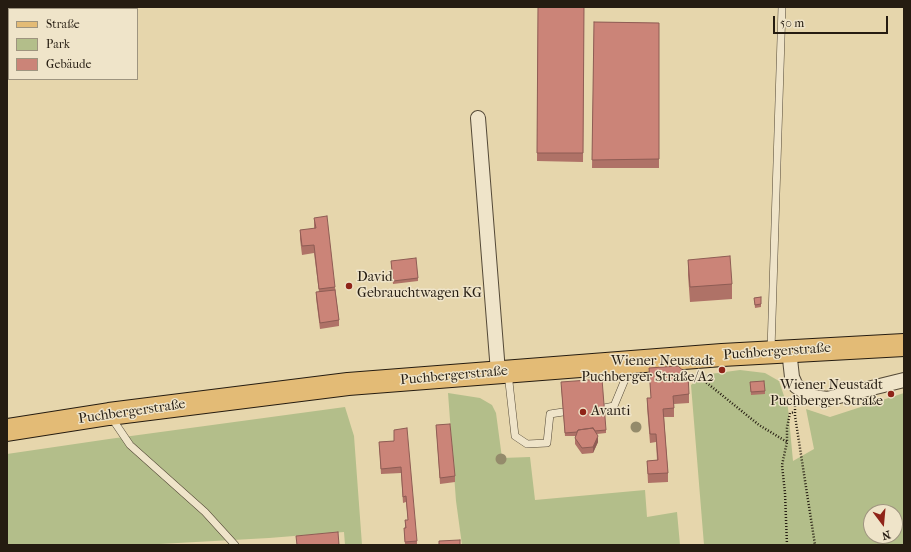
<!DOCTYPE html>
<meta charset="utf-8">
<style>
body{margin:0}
#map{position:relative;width:911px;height:552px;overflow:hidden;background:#e6d6ac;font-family:"IM FELL French Canon",serif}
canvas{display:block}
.frame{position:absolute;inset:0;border:8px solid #251c11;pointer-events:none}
.legend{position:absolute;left:8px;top:8px;width:130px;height:72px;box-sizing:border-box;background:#efe4c9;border:1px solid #9e947f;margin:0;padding:5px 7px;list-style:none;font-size:12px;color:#251c11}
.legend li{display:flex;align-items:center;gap:8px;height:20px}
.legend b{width:20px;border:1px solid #9e947f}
.north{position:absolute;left:863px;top:504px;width:40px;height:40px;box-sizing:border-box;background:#efe4c9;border:1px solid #9e947f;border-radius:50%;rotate:164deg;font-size:11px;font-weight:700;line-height:16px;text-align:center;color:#251c11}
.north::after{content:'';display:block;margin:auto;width:14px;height:18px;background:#8f2418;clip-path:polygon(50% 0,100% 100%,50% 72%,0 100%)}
.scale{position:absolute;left:773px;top:16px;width:115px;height:18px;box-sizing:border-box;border:2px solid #251c11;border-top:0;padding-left:5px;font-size:12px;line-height:14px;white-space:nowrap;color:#251c11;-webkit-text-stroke:3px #efe4c9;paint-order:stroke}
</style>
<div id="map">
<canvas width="911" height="552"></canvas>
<div class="frame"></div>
<ul class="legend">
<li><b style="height:5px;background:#e3bb76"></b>Straße</li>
<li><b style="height:11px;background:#b3be8a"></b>Park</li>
<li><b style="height:11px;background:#cb8478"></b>Gebäude</li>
</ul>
<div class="north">N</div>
<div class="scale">50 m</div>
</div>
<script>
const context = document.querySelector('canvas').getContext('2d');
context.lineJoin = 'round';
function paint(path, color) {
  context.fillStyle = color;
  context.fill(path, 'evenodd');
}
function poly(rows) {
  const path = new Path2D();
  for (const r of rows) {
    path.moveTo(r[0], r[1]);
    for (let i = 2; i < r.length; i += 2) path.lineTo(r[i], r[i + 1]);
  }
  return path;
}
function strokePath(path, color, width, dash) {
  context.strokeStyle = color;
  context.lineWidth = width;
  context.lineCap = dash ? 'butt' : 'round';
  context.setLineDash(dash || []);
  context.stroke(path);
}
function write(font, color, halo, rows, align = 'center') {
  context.font = font + ' "IM FELL French Canon",serif';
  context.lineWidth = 3;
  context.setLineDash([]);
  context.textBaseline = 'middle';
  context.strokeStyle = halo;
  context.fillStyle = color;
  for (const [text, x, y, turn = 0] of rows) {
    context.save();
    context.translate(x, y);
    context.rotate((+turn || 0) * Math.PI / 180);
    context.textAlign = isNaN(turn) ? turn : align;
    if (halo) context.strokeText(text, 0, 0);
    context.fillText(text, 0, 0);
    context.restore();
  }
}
paint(poly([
 [740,370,765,373,779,381,788,408,793,461,814,449,806,409,830,417,904,393,904,545,704,545,691,385,703,375],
 [871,512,895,512,895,536,871,536],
 [448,393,480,398,492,405,496,413,502,458,530,457,535,500,645,490,647,517,677,512,680,545,462,545,456,501],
 [345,407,354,436,362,545,345,545,344,532,269,538,141,545,7,545,7,454,109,439]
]), '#b3be8a');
const lane = poly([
 [771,349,782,7],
 [508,373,515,436,527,444,547,443,550,414,563,412],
 [604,408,614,406,631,365],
 [111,417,130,445,205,512,235,545]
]);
const street = poly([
 [478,118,498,372],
 [789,350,792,377,796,386,813,397,827,399,904,380]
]);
const primary = poly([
 [7,430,109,414,348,384,722,355,904,345]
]);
strokePath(lane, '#554a38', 8);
strokePath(street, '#554a38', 16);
strokePath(primary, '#251c11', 24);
strokePath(poly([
 [697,375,759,425,787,442],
 [795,403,795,416,815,545],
 [787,545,785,493,782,465,787,442,787,428,790,413,795,412]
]), '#251c11', 2.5, [1, 2]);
strokePath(lane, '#efe4c9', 7);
strokePath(street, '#efe4c9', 14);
strokePath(primary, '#e3bb76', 22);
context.fillStyle = '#948b6b';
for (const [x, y] of [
 [636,427],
 [501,459]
]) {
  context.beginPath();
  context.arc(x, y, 5.5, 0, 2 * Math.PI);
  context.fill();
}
paint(poly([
 [538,7,584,7,583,162,537,161],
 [594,22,659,23,659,168,592,168],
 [314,218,335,287,339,320,339,326,320,329,316,298,316,292,319,292,314,253,302,255,300,239,300,230,314,229],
 [688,260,732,284,732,299,690,302,688,275],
 [391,261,418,278,418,281,393,284],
 [761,297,761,307,755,308,754,298],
 [649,368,689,394,689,403,674,404,674,417,664,417,668,473,668,482,648,483,647,461,657,460,656,442,650,443,647,407,647,398,651,398],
 [750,382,765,391,765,394,751,395],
 [561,385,606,430,606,433,597,434,598,442,593,453,582,454,575,444,575,438,576,436,565,436],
 [436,425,455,476,455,482,440,484],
 [394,430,417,541,417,545,405,545,404,528,405,528,405,520,408,520,406,502,403,503,401,473,381,474,379,442,394,441]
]), '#af7267');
paint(poly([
 [598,436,598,442,593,453,593,447]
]), '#8e5c54');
const building = poly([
 [538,7,584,7,583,153,537,153,538,7],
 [594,22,659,23,659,159,592,160,594,22],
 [327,216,335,287,319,289,314,245,302,246,300,230,316,228,314,218,327,216],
 [730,256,732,284,690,287,688,260,730,256],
 [416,258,418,278,393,281,391,261,416,258],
 [335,290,339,320,320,323,316,292,335,290],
 [761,297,761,304,755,305,754,298,761,297],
 [678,366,688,375,689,394,673,396,674,408,663,409,668,473,648,474,647,461,658,460,656,434,650,434,647,398,651,398,649,368,678,366],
 [602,379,606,430,595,431,593,428,578,430,577,432,565,433,561,382,602,379],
 [764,381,765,391,751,392,750,382,764,381],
 [450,424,455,476,440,478,436,425,450,424],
 [407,428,417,541,405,542,404,528,406,528,405,520,408,520,406,496,403,497,401,467,381,469,379,442,394,441,394,430,407,428],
 [593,428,598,436,593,447,582,448,575,438,578,430,593,428],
 [338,532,339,545,297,545,296,536,338,532],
 [460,540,460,545,439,545,439,541,460,540]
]);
paint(building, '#cb8478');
strokePath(building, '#8e5c54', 1);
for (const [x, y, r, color] of [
 [349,286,4,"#8f2418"],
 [722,370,4,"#8f2418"],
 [891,394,4,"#8f2418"],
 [583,412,4,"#8f2418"]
]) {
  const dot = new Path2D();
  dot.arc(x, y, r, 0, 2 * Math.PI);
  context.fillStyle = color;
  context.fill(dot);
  strokePath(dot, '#efe4c9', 1.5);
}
write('14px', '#251c11', '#efe4c9', [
 ["David",357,278],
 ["Gebrauchtwagen KG",357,294],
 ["Wiener Neustadt",714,362,"right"],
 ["Puchberger Straße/A2",714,378,"right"],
 ["Wiener Neustadt",883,386,"right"],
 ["Puchberger Straße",883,402,"right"],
 ["Avanti",591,412]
], 'left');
write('14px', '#251c11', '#efe4c9', [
 ["Puchbergerstraße",777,352,-4],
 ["Puchbergerstraße",454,376,-5],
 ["Puchbergerstraße",132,412,-8]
]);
</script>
